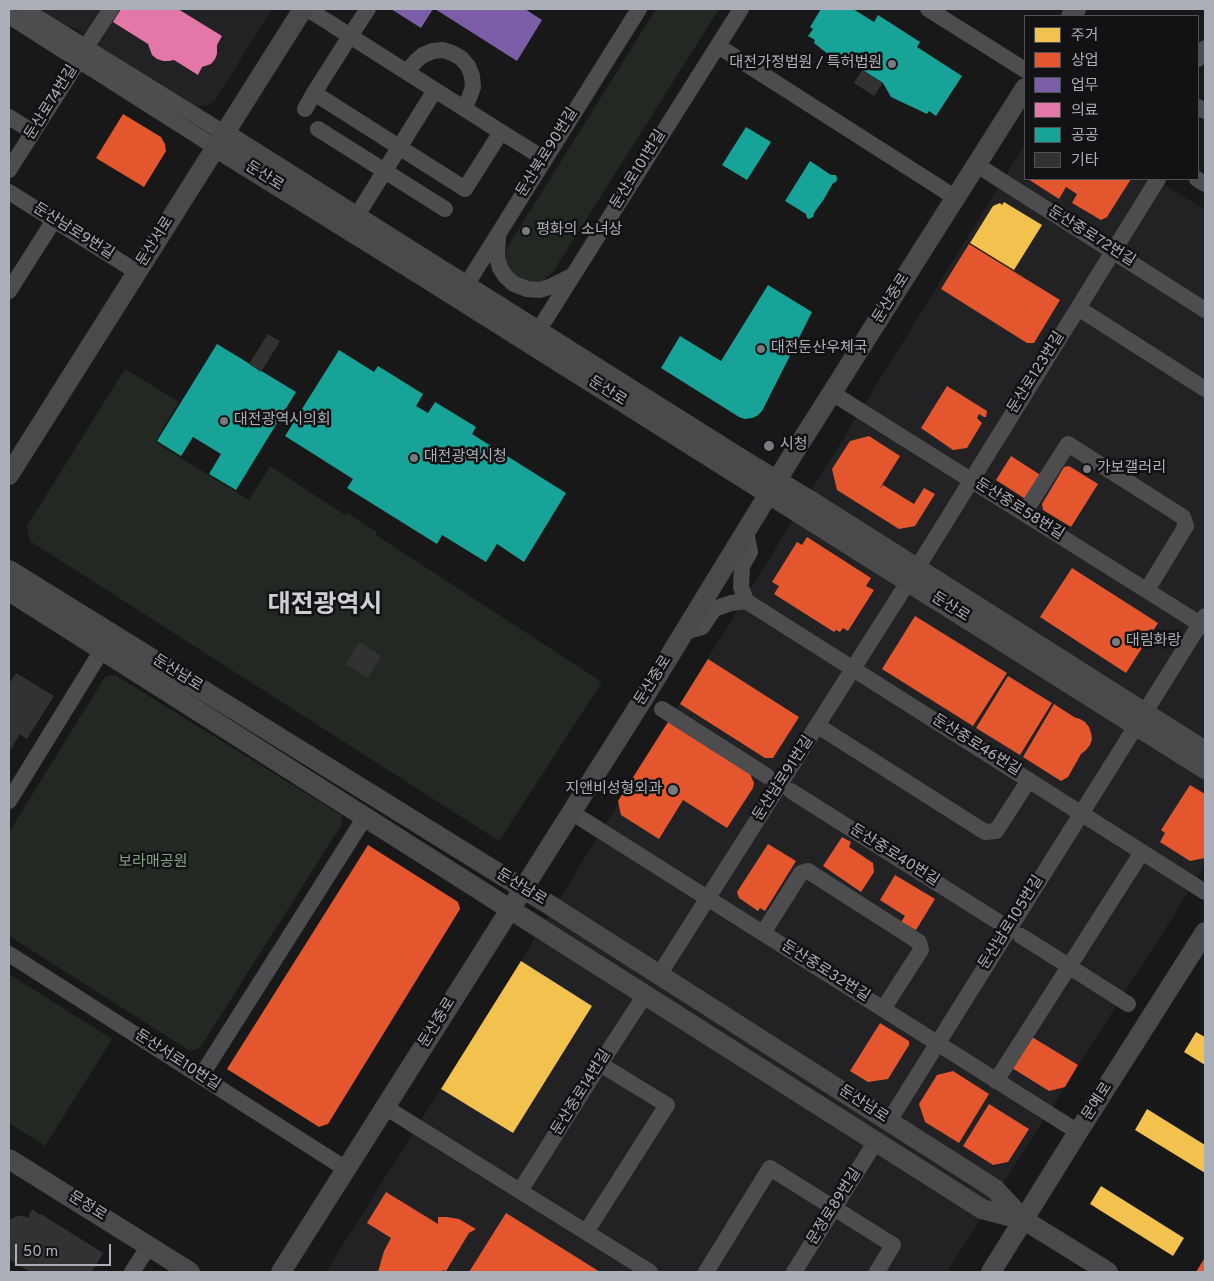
<!DOCTYPE html>
<meta charset="utf-8">
<style>
body{margin:0}
#map{position:relative;width:1214px;height:1281px;overflow:hidden;background:#181818;font-family:Overpass,"Noto Sans KR",sans-serif}
canvas{display:block}
.frame{position:absolute;inset:0;border:10px solid #abafb7;pointer-events:none}
.legend{position:absolute;left:1024px;top:15px;width:175px;height:165px;box-sizing:border-box;background:#121214;border:1px solid #4f5155;margin:0;padding:6px 9px;list-style:none;font-size:15px;color:#abafb7}
.legend li{display:flex;align-items:center;gap:10px;height:25px}
.legend b{width:25px;border:1px solid #4f5155}
.scale{position:absolute;left:15px;top:1244px;width:96px;height:22px;box-sizing:border-box;border:2px solid #abafb7;border-top:0;padding-left:6px;font-size:15px;line-height:18px;white-space:nowrap;color:#abafb7;-webkit-text-stroke:4px #121214;paint-order:stroke}
</style>
<div id="map">
<canvas width="1214" height="1281"></canvas>
<div class="frame"></div>
<ul class="legend">
<li><b style="height:14px;background:#f2c14e"></b>주거</li>
<li><b style="height:14px;background:#e4572e"></b>상업</li>
<li><b style="height:14px;background:#7b5ea7"></b>업무</li>
<li><b style="height:14px;background:#e377a8"></b>의료</li>
<li><b style="height:14px;background:#17a398"></b>공공</li>
<li><b style="height:14px;background:#323233"></b>기타</li>
</ul>
<div class="scale">50 m</div>
</div>
<script>
const context = document.querySelector('canvas').getContext('2d');
context.lineJoin = 'round';
function paint(path, color) {
  context.fillStyle = color;
  context.fill(path, 'evenodd');
}
function poly(rows) {
  const path = new Path2D();
  for (const r of rows) {
    path.moveTo(r[0], r[1]);
    for (let i = 2; i < r.length; i += 2) path.lineTo(r[i], r[i + 1]);
  }
  return path;
}
function strokePath(path, color, width, dash) {
  context.strokeStyle = color;
  context.lineWidth = width;
  context.lineCap = dash ? 'butt' : 'round';
  context.setLineDash(dash || []);
  context.stroke(path);
}
function write(font, color, halo, rows, align = 'center') {
  context.font = font + ' Overpass,"Noto Sans KR",sans-serif';
  context.lineWidth = 5;
  context.setLineDash([]);
  context.textBaseline = 'middle';
  context.strokeStyle = halo;
  context.fillStyle = color;
  for (const [text, x, y, turn = 0] of rows) {
    context.save();
    context.translate(x, y);
    context.rotate((+turn || 0) * Math.PI / 180);
    context.textAlign = isNaN(turn) ? turn : align;
    if (halo) context.strokeText(text, 0, 0);
    context.fillText(text, 0, 0);
    context.restore();
  }
}
paint(poly([
 [38,9,272,9,217,97,214,101,208,105,202,106,195,106,100,47,98,43,75,28,69,27,61,24],
 [1025,144,1025,179,1155,179,1205,210,1205,866,947,1272,326,1272,573,877]
]), '#222224');
paint(poly([
 [656,9,719,9,553,272,544,280,538,283,531,283,515,277,506,263,506,255,507,248],
 [125,369,179,402,155,442,249,500,270,466,345,515,347,513,377,532,376,535,602,682,499,841,30,541,27,526],
 [115,675,341,815,342,824,200,1048,190,1051,9,936,9,832,105,677],
 [9,974,112,1039,45,1146,9,1123]
]), '#222822');
paint(poly([
 [1004,202,1042,225,1014,270,970,243,993,206,1000,203,1002,205],
 [521,961,592,1006,513,1133,441,1089],
 [1196,1032,1205,1037,1205,1065,1184,1052],
 [1147,1109,1205,1145,1205,1173,1135,1130],
 [1101,1186,1184,1238,1173,1256,1090,1204]
]), '#f2c14e');
paint(poly([
 [123,114,161,137,165,144,166,151,144,187,96,158],
 [1028,179,1131,179,1107,217,1101,220,1072,203,1077,194,1066,187,1059,199],
 [969,244,1060,300,1034,343,1027,343,941,289],
 [947,386,987,411,986,417,984,417,979,414,977,418,982,423,967,448,953,450,921,428],
 [869,436,900,456,879,490,883,485,914,504,924,488,935,494,915,526,899,529,837,490,832,469,850,441],
 [1011,456,1042,476,1027,500,996,480],
 [1069,466,1098,484,1071,527,1043,510,1042,504,1064,467],
 [807,537,871,578,866,586,874,590,848,631,843,628,840,632,836,630,834,632,774,594,779,586,772,582,797,542,802,545],
 [1072,568,1158,623,1126,673,1040,617],
 [915,616,1007,673,973,726,882,669],
 [708,659,799,717,773,758,765,758,680,704],
 [1008,676,1052,703,1020,755,976,728],
 [1054,704,1074,717,1080,719,1085,722,1089,727,1091,733,1092,739,1090,745,1086,750,1081,754,1068,777,1061,781,1023,757],
 [668,722,750,774,754,783,753,788,727,828,683,800,659,839,621,815,618,801],
 [1190,785,1205,794,1205,858,1190,861,1160,842,1165,833,1161,830],
 [842,837,851,842,849,847,873,863,874,872,861,892,823,866],
 [768,844,796,861,765,911,760,908,758,911,739,898,737,892],
 [368,845,458,902,460,909,328,1124,319,1127,227,1069],
 [895,875,935,899,916,930,901,922,905,916,880,900],
 [880,1023,909,1041,909,1045,888,1079,868,1082,850,1071],
 [1032,1037,1078,1065,1065,1087,1049,1091,1012,1068],
 [953,1071,989,1094,959,1143,925,1122,919,1104,937,1075],
 [989,1104,1029,1129,1008,1162,993,1165,963,1146],
 [386,1192,438,1224,438,1217,447,1217,459,1219,476,1229,469,1233,446,1271,443,1270,442,1272,378,1272,384,1251,391,1238,367,1223],
 [506,1213,600,1272,469,1272],
 [1204,1259,1205,1260,1205,1272,1196,1272]
]), '#e4572e');
paint(poly([
 [391,9,433,9,421,28],
 [435,9,525,9,542,20,517,61]
]), '#7b5ea7');
paint(poly([
 [121,9,178,9,222,36,217,45,217,54,215,59,211,64,202,67,198,75,174,60,169,61,163,61,157,59,152,55,148,44,113,22]
]), '#e377a8');
paint(poly([
 [821,9,853,9,874,22,878,15,920,42,917,47,962,76,936,116,929,111,927,114,891,97,883,83,858,67,844,67,814,43,815,40,808,36,813,29,810,27],
 [746,127,771,142,747,180,722,165],
 [810,161,831,175,836,175,837,179,836,182,833,183,824,199,814,213,813,217,809,219,807,218,806,214,785,201],
 [768,285,812,312,762,411,757,416,752,418,745,419,739,417,661,368,680,336,721,361],
 [217,344,296,392,236,490,209,474,221,454,193,437,181,456,157,441],
 [339,350,374,372,378,366,423,394,416,406,428,413,435,402,476,427,472,434,566,493,524,562,497,544,486,562,442,535,437,544,347,488,353,479,285,436]
]), '#17a398');
paint(poly([
 [862,70,883,83,874,96,854,83],
 [268,334,280,341,261,372,249,364],
 [359,642,381,656,368,678,346,664],
 [16,673,54,696,27,739,20,734,9,752,9,684],
 [33,1210,40,1215,41,1214,103,1253,92,1272,30,1272,9,1259,9,1220,17,1216,23,1216,29,1218,30,1212]
]), '#323233');
strokePath(poly([
 [24,9,224,133],
 [307,9,330,23,336,27,350,36,501,132,465,189,314,93,350,36,368,9],
 [928,9,1025,70],
 [9,16,215,147],
 [718,46,956,198],
 [86,47,111,9],
 [1198,59,1205,48],
 [407,72,416,61,423,55,433,51,443,50,452,53,461,58,468,66,472,76,473,87,469,98,464,108],
 [1198,107,1205,111],
 [305,109,314,93],
 [9,117,33,132],
 [318,129,445,209],
 [501,132,545,159],
 [977,165,1205,310],
 [9,170,79,60],
 [1197,179,1205,184],
 [9,192,137,272],
 [356,217,435,90],
 [498,237,497,257,500,268,506,277,514,284,527,289,540,290,552,286,572,276],
 [9,291,54,220],
 [460,295,639,9],
 [1078,308,1205,389],
 [538,331,741,9],
 [832,393,1205,627],
 [1024,513,1068,444,1183,517,1186,526,1147,590],
 [746,532,750,552,742,566,741,587,746,601],
 [917,568,1158,179],
 [746,601,1205,892],
 [684,632,702,627,714,609,731,603,746,601],
 [662,709,767,776],
 [1145,712,1205,616],
 [818,726,985,832,996,831,1029,780],
 [791,791,997,921],
 [9,801,102,650],
 [571,812,1078,1132],
 [763,933,801,873,808,871,919,942,921,950,883,1009],
 [1021,936,1064,963],
 [9,954,346,1169],
 [1073,969,1128,1004],
 [659,975,908,582],
 [201,1076,365,817],
 [996,1081,1142,852],
 [385,1107,650,1272],
 [889,1121,1136,726],
 [520,1191,600,1064,645,995],
 [586,1232,667,1105,600,1064],
 [132,1272,149,1246],
 [706,1272,770,1168,893,1245,877,1272],
 [794,1272,876,1141]
]), '#4d4d50', 16);
strokePath(poly([
 [1071,16,1076,9],
 [224,133,743,460,811,501,1205,751],
 [215,147,429,280,1205,769],
 [9,475,303,9],
 [9,570,553,907,995,1189,1024,1220,1108,1272],
 [9,591,982,1209,1024,1220],
 [9,1159,190,1272],
 [281,1272,645,696,790,459,1025,88],
 [991,1272,1078,1132,1205,932]
]), '#4a4a4c', 20);
for (const [x, y, r, color] of [
 [892,64,5,"#787a7f"],
 [526,231,5,"#787a7f"],
 [761,349,5,"#787a7f"],
 [224,421,5,"#787a7f"],
 [769,446,6,"#787a7f"],
 [414,458,5,"#787a7f"],
 [1087,469,5,"#787a7f"],
 [1116,642,5,"#787a7f"],
 [673,790,6,"#787a7f"]
]) {
  const dot = new Path2D();
  dot.arc(x, y, r, 0, 2 * Math.PI);
  context.fillStyle = color;
  context.fill(dot);
  strokePath(dot, '#121214', 2);
}
write('15px', '#abafb7', '#121214', [
 ["대전가정법원 / 특허법원",882,64,"right"],
 ["평화의 소녀상",536,231],
 ["대전둔산우체국",771,349],
 ["대전광역시의회",234,421],
 ["시청",780,446],
 ["대전광역시청",424,458],
 ["가보갤러리",1097,469],
 ["대림화랑",1126,642],
 ["지앤비성형외과",662,790,"right"]
], 'left');
write('15px', '#abafb7', '#121214', [
 ["둔산로74번길",52,103,-58],
 ["둔산북로90번길",548,153,-58],
 ["둔산로101번길",639,170,-58],
 ["둔산로",264,177,32],
 ["둔산남로9번길",73,232,32],
 ["둔산중로72번길",1091,237,32],
 ["둔산서로",156,242,-58],
 ["둔산중로",892,299,-58],
 ["둔산로123번길",1037,373,-58],
 ["둔산로",607,392,32],
 ["둔산중로58번길",1019,510,32],
 ["둔산로",950,608,32],
 ["둔산남로",177,674,32],
 ["둔산중로",654,681,-58],
 ["둔산중로46번길",976,746,32],
 ["둔산남로91번길",784,779,-57],
 ["둔산중로40번길",894,856,32],
 ["둔산남로",521,888,31],
 ["둔산남로105번길",1012,923,-58],
 ["둔산중로32번길",825,972,32],
 ["둔산중로",438,1023,-58],
 ["둔산서로10번길",177,1061,33],
 ["둔산중로14번길",582,1093,-58],
 ["문예로",1098,1102,-57],
 ["둔산남로",863,1105,33],
 ["문정로",87,1207,32],
 ["문정로89번길",835,1207,-58]
]);
write('15px', '#84a084', '#121214', [
 ["보라매공원",153,863]
]);
write('bold 25px', '#cbced3', '#121214', [
 ["대전광역시",325,607]
]);
</script>
